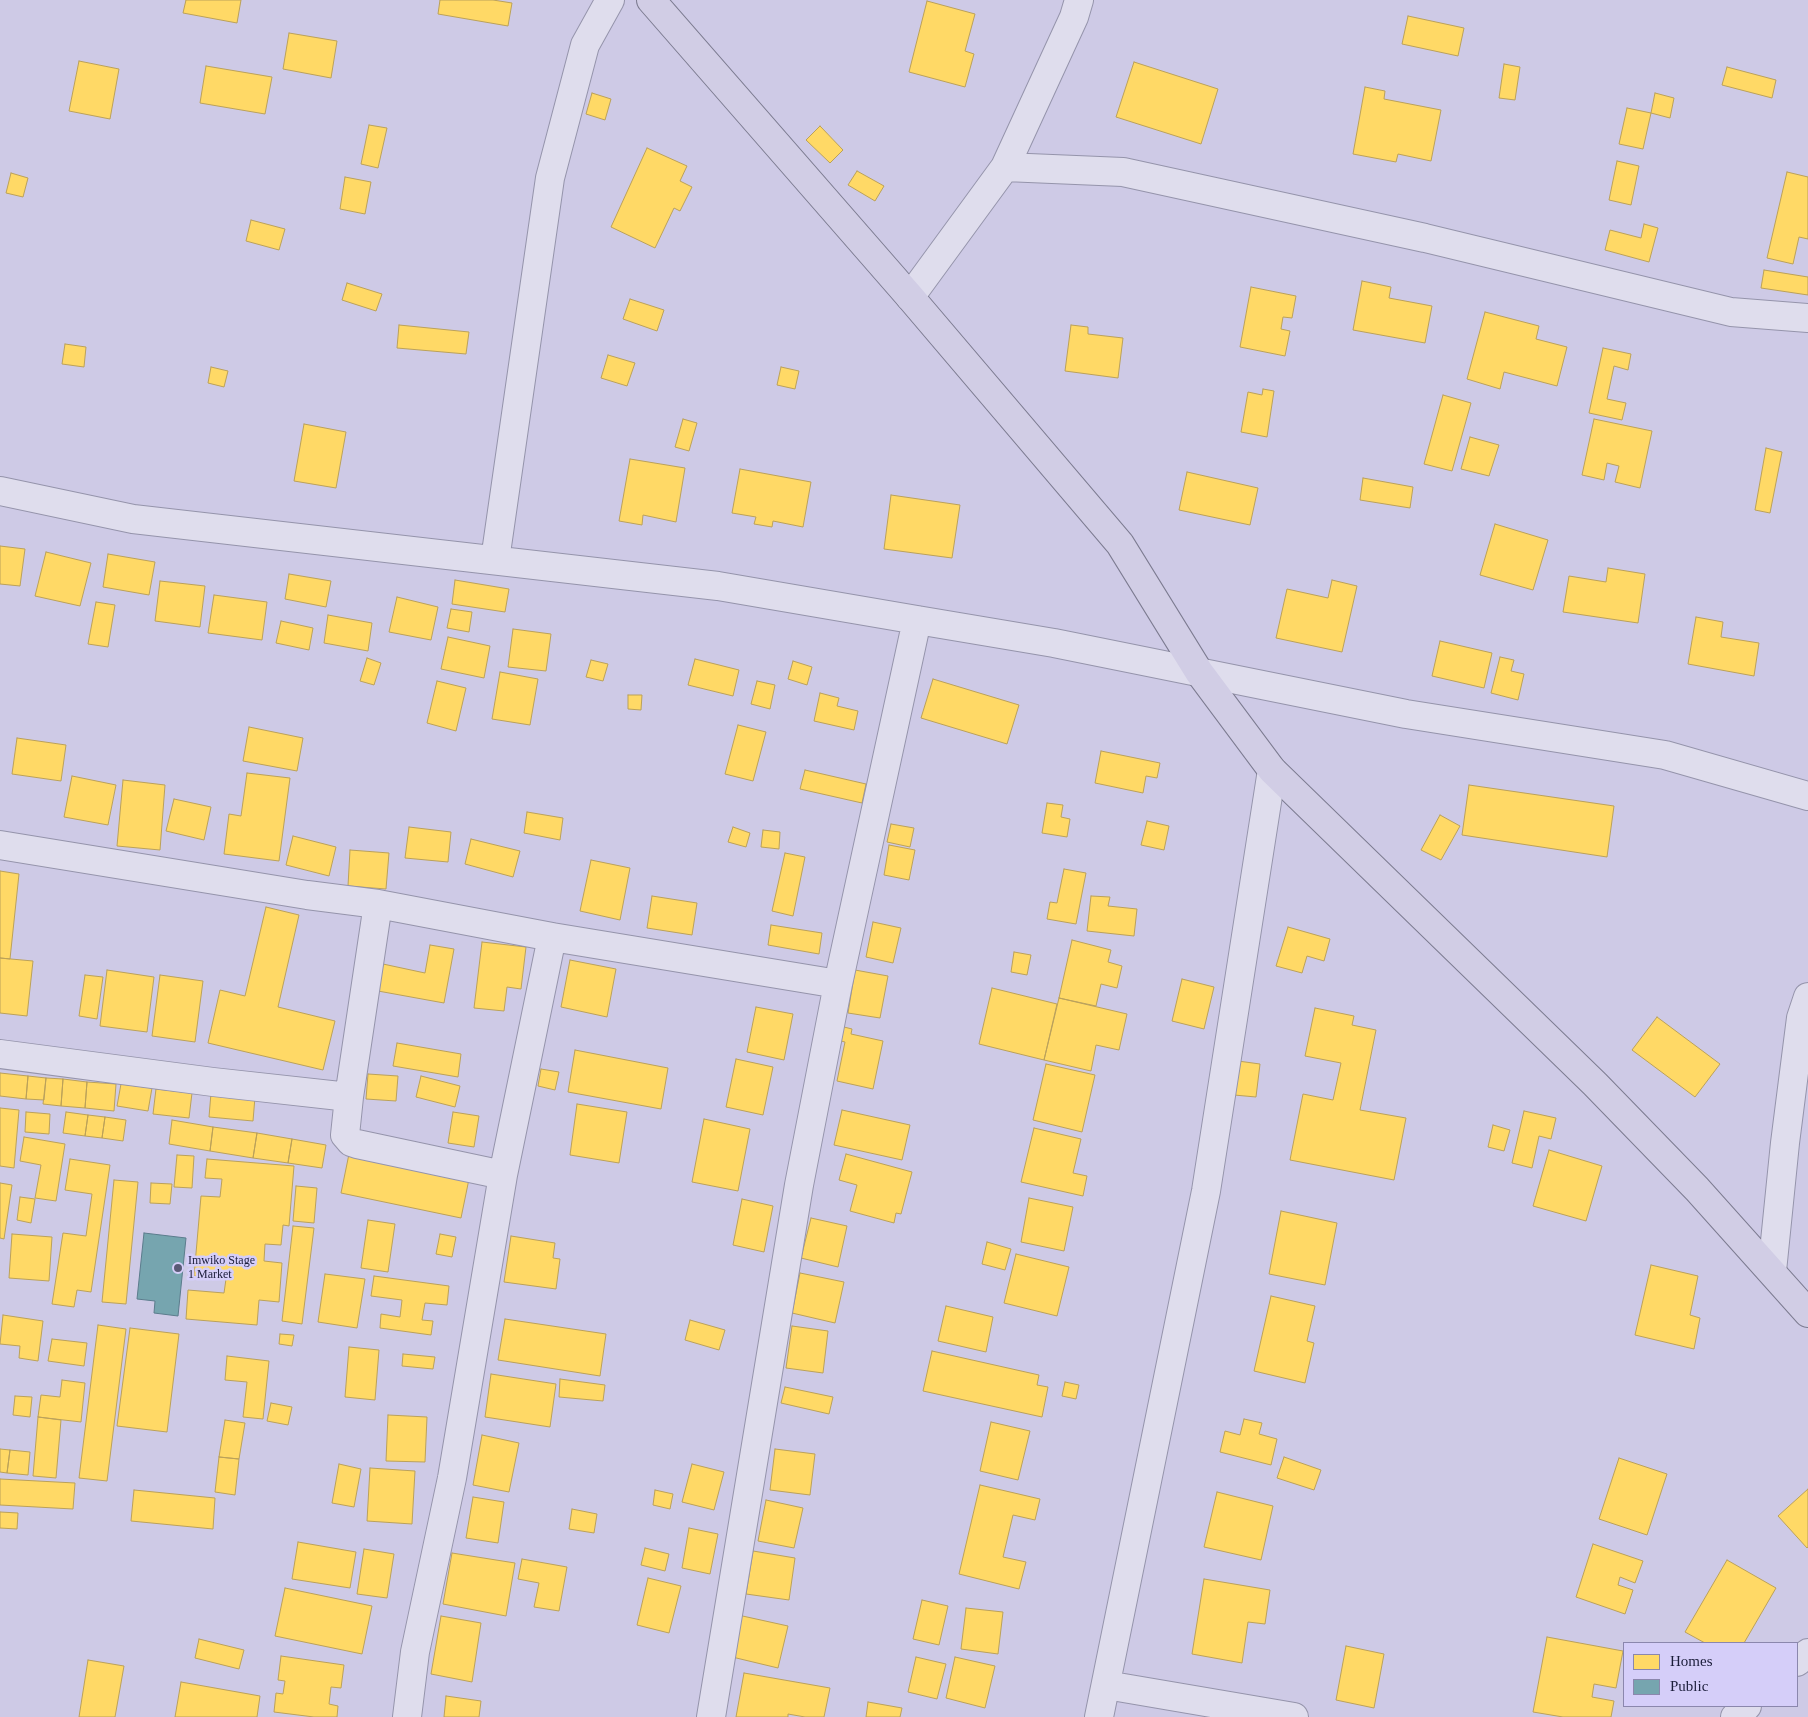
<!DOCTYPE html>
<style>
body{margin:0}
#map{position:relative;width:1808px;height:1717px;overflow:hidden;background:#cecae6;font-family:"Times New Roman",serif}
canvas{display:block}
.legend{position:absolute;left:1623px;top:1642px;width:175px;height:65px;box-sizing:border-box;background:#d5cef9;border:1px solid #8b87ad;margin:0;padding:6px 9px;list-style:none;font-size:15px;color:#1b1d3a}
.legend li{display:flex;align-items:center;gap:10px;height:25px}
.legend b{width:25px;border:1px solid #8b87ad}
</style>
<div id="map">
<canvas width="1808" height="1717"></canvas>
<ul class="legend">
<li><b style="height:14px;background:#ffd966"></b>Homes</li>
<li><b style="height:14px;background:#76a5af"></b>Public</li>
</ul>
</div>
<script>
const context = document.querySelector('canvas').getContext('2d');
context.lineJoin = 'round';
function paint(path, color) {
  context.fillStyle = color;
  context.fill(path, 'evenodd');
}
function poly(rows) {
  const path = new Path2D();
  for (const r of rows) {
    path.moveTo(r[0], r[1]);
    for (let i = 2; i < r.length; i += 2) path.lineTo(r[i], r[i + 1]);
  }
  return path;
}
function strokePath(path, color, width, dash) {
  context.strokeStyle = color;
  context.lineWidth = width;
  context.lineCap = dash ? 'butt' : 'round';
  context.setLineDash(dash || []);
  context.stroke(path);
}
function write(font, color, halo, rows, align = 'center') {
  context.font = font + ' "Times New Roman",serif';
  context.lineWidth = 5;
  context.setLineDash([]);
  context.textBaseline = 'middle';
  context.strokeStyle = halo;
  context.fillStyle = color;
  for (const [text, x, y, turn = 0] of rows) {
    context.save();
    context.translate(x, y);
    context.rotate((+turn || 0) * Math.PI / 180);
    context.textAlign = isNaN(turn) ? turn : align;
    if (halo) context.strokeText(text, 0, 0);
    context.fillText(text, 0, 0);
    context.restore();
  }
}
const homes = poly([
 [186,0,241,0,237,23,183,13,186,0],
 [440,0,493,0,512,3,508,26,438,14,440,0],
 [927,1,975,14,965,51,974,54,965,87,909,72,927,1],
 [1408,16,1464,28,1458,56,1402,44,1408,16],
 [289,33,337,41,331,78,283,69,289,33],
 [79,61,119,69,110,119,69,111,79,61],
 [1134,62,1218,89,1201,144,1116,117,1134,62],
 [1504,64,1520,67,1515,100,1499,98,1504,64],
 [206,66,272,77,265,114,200,103,206,66],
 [1727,67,1776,80,1772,98,1722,85,1727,67],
 [1365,87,1385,91,1384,99,1441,110,1431,161,1398,154,1396,162,1353,154,1365,87],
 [592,93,611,99,605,120,586,114,592,93],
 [1655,93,1674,98,1670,118,1651,113,1655,93],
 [1627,108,1651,113,1643,149,1619,144,1627,108],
 [369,125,387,128,378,168,361,164,369,125],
 [820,126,843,150,830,163,806,140,820,126],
 [647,148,687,166,680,181,692,187,680,211,674,208,655,248,611,227,647,148],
 [1617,161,1639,166,1631,205,1609,200,1617,161],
 [857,171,884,186,875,201,848,185,857,171],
 [1787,172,1808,177,1808,239,1799,237,1793,264,1767,258,1787,172],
 [11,173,28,178,23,197,6,193,11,173],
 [345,177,371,182,365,214,340,209,345,177],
 [251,220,285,229,279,250,246,241,251,220],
 [1644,224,1658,228,1649,262,1605,250,1610,230,1641,238,1644,224],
 [1764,270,1808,277,1808,295,1761,288,1764,270],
 [1362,281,1391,287,1389,298,1432,306,1425,343,1353,330,1362,281],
 [347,283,382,294,376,311,342,300,347,283],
 [1251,287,1296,296,1292,318,1283,317,1281,329,1290,331,1285,356,1240,347,1251,287],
 [630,299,664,310,657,331,623,319,630,299],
 [1485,312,1539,326,1536,339,1567,347,1557,386,1504,372,1500,389,1467,379,1485,312],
 [399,325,469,332,466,354,397,348,399,325],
 [1071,325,1088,327,1088,334,1123,338,1118,378,1065,371,1071,325],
 [65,344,86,347,84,367,62,364,65,344],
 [1603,348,1631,354,1628,370,1614,366,1607,399,1626,403,1622,420,1589,413,1603,348],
 [608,355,635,363,627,386,601,378,608,355],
 [211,367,228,371,224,387,208,383,211,367],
 [781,367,799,371,795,389,777,385,781,367],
 [1263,389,1274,391,1267,437,1241,432,1248,392,1262,395,1263,389],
 [1443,395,1471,403,1452,471,1424,464,1443,395],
 [683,419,697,423,689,451,675,447,683,419],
 [1594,419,1652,431,1640,488,1615,482,1619,466,1607,463,1604,480,1582,475,1594,419],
 [304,424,346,432,336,488,294,481,304,424],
 [1470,437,1499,445,1489,476,1461,469,1470,437],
 [1766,448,1782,452,1770,513,1755,510,1766,448],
 [630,459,685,468,676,522,643,515,642,525,619,521,630,459],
 [740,469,811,482,803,527,773,521,772,527,754,524,756,517,732,513,740,469],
 [1187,472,1258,488,1250,525,1179,510,1187,472],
 [1363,478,1413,487,1410,508,1360,500,1363,478],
 [891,495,960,505,952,558,884,549,891,495],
 [1495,524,1548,540,1533,590,1480,575,1495,524],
 [0,546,25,549,20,586,0,584,0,546],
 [46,552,91,563,80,606,35,596,46,552],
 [108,554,155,562,149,595,103,587,108,554],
 [1608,568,1645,574,1638,623,1563,612,1569,576,1606,582,1608,568],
 [289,574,331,581,326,607,285,599,289,574],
 [455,580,509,589,505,612,452,604,455,580],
 [1332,580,1357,586,1342,652,1276,638,1287,589,1328,598,1332,580],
 [160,581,205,586,200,627,155,621,160,581],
 [214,595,267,602,262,640,208,633,214,595],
 [397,597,438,607,431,640,389,632,397,597],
 [96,602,115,605,108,647,88,644,96,602],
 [451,609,472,612,469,632,447,628,451,609],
 [328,615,372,623,368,651,324,643,328,615],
 [1696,617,1723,622,1721,637,1759,643,1754,676,1688,664,1696,617],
 [281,621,313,628,309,650,276,643,281,621],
 [513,629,551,634,546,671,508,667,513,629],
 [448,637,490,646,484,678,441,669,448,637],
 [1440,641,1492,653,1484,688,1432,676,1440,641],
 [1500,657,1514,660,1511,671,1524,674,1518,700,1491,693,1500,657],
 [367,658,381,663,374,685,360,681,367,658],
 [695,659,739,670,733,696,688,685,695,659],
 [591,660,608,664,603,681,586,677,591,660],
 [793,661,812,667,807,685,788,679,793,661],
 [500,672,538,679,530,725,492,719,500,672],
 [933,679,1019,705,1007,744,921,718,933,679],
 [437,681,466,688,456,731,427,723,437,681],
 [757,681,775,685,770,709,751,704,757,681],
 [820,693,839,698,837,706,858,711,854,730,814,721,820,693],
 [628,695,642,695,641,710,628,709,628,695],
 [738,725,766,732,753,781,725,774,738,725],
 [249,727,303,738,297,771,243,761,249,727],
 [17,738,66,745,61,781,12,774,17,738],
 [1101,751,1160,763,1157,778,1146,776,1143,793,1095,783,1101,751],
 [805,770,866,784,862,803,800,789,805,770],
 [247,773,290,778,279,861,224,854,229,814,241,816,247,773],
 [72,776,116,785,108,825,64,817,72,776],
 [123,780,165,785,160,850,117,846,123,780],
 [1469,785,1614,806,1607,857,1462,835,1469,785],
 [174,799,211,807,204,840,166,831,174,799],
 [1047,803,1063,805,1061,817,1070,819,1067,837,1042,833,1047,803],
 [527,812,563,818,560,840,524,833,527,812],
 [1440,815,1460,826,1441,860,1421,850,1440,815],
 [1147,821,1169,826,1164,850,1141,845,1147,821],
 [891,824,914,828,910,847,887,842,891,824],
 [409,827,451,832,448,862,405,858,409,827],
 [733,827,750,833,746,847,728,842,733,827],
 [763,830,780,832,779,849,761,847,763,830],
 [293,836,336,847,329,876,286,865,293,836],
 [471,839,520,851,513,877,465,864,471,839],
 [889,845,915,850,909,880,884,875,889,845],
 [350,850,389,853,386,889,348,886,350,850],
 [785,853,805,857,793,916,772,911,785,853],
 [591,860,630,868,620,920,580,911,591,860],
 [1064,869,1086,873,1076,924,1047,919,1050,902,1057,903,1064,869],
 [0,871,19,874,10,959,0,958,0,871],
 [652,896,697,903,692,935,647,928,652,896],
 [1091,896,1110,897,1108,906,1137,909,1134,936,1087,931,1091,896],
 [266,907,299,915,278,1007,335,1021,323,1070,208,1043,220,990,245,996,266,907],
 [873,922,901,928,893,963,866,957,873,922],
 [771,925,822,933,819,954,768,945,771,925],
 [1288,927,1330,939,1324,961,1307,956,1302,973,1276,966,1288,927],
 [1072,940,1111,950,1108,962,1122,966,1117,988,1101,984,1096,1006,1059,998,1072,940],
 [482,942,526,947,521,989,507,987,504,1011,474,1008,482,942],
 [430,945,454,949,444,1003,378,991,383,964,425,973,430,945],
 [1014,952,1031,955,1027,975,1011,972,1014,952],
 [0,958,33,961,27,1016,0,1013,0,958],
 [570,960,616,969,607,1017,561,1007,570,960],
 [107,970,154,977,147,1032,100,1026,107,970],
 [855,970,888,976,880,1018,848,1013,855,970],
 [85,975,103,977,97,1019,79,1016,85,975],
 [160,975,203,981,195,1042,152,1036,160,975],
 [1182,979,1214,987,1204,1029,1172,1021,1182,979],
 [992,988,1057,1004,1044,1060,979,1044,992,988],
 [1059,998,1127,1014,1119,1050,1096,1045,1091,1071,1044,1060,1059,998],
 [756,1007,793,1014,784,1060,747,1052,756,1007],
 [1315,1008,1354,1016,1352,1025,1376,1030,1360,1110,1406,1118,1394,1180,1290,1160,1303,1094,1333,1100,1341,1063,1305,1056,1315,1008],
 [1657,1017,1720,1064,1695,1097,1632,1050,1657,1017],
 [840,1026,852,1029,851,1034,883,1041,873,1089,837,1081,845,1042,837,1040,840,1026],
 [397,1043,461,1054,458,1077,393,1066,397,1043],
 [575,1050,668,1068,661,1109,568,1092,575,1050],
 [736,1059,773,1067,763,1115,726,1107,736,1059],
 [1238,1061,1260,1064,1256,1097,1234,1095,1238,1061],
 [1046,1064,1095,1075,1082,1132,1033,1120,1046,1064],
 [541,1069,559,1072,555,1090,538,1086,541,1069],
 [0,1073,28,1076,26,1099,0,1096,0,1073],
 [368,1074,398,1076,396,1101,366,1099,368,1074],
 [28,1076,46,1078,44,1100,26,1099,28,1076],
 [421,1076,460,1086,455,1107,416,1097,421,1076],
 [46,1078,63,1079,61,1106,43,1104,46,1078],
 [63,1079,87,1082,85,1108,61,1106,63,1079],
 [87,1082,116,1084,114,1111,85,1108,87,1082],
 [121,1084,152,1088,148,1111,117,1106,121,1084],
 [156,1089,192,1093,189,1118,153,1114,156,1089],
 [211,1093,255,1097,253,1121,209,1117,211,1093],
 [577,1104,627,1112,619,1163,570,1155,577,1104],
 [0,1108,19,1110,14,1168,0,1166,0,1108],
 [842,1110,910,1125,902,1160,834,1145,842,1110],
 [1524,1111,1556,1118,1551,1139,1539,1136,1532,1168,1512,1163,1524,1111],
 [26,1112,50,1114,49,1134,25,1132,26,1112],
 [66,1112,88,1115,85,1136,63,1133,66,1112],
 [453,1112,479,1116,474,1147,448,1143,453,1112],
 [88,1115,105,1117,102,1138,85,1136,88,1115],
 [105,1117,126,1120,123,1141,102,1138,105,1117],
 [704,1119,750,1129,738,1191,692,1182,704,1119],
 [172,1120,213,1127,210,1151,169,1144,172,1120],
 [1493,1125,1510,1130,1504,1151,1488,1147,1493,1125],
 [213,1127,257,1133,253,1158,210,1151,213,1127],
 [1034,1128,1081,1139,1073,1173,1087,1176,1083,1196,1021,1182,1034,1128],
 [257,1133,292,1139,288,1163,253,1158,257,1133],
 [24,1137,65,1144,56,1201,35,1198,41,1165,20,1161,24,1137],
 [292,1139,326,1145,322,1168,288,1163,292,1139],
 [1549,1150,1602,1166,1586,1221,1533,1206,1549,1150],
 [349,1154,469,1179,461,1218,341,1193,349,1154],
 [846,1154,912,1172,901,1214,896,1213,894,1223,850,1211,857,1185,839,1180,846,1154],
 [177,1155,194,1156,192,1188,174,1187,177,1155],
 [70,1159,110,1165,91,1292,77,1290,74,1307,52,1304,63,1233,86,1236,92,1194,65,1190,70,1159],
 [207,1159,294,1166,289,1226,283,1225,281,1245,265,1244,264,1261,282,1263,279,1302,259,1300,257,1325,186,1319,188,1290,224,1293,226,1279,194,1276,201,1196,220,1197,222,1179,205,1178,207,1159],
 [114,1180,138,1182,126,1304,102,1302,114,1180],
 [0,1183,12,1185,4,1239,0,1238,0,1183],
 [151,1183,172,1184,170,1204,150,1203,151,1183],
 [296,1186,317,1188,314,1223,293,1221,296,1186],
 [20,1197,35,1199,31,1223,17,1220,20,1197],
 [1029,1198,1073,1207,1064,1251,1021,1242,1029,1198],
 [742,1199,773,1206,764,1252,733,1245,742,1199],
 [1281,1211,1337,1223,1325,1285,1269,1274,1281,1211],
 [811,1218,847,1226,838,1267,801,1258,811,1218],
 [368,1220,395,1224,388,1272,361,1268,368,1220],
 [293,1226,314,1228,302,1324,282,1321,293,1226],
 [12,1234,52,1237,49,1281,9,1278,12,1234],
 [440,1234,456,1237,452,1257,436,1254,440,1234],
 [511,1236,555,1243,553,1258,560,1259,556,1289,504,1282,511,1236],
 [987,1242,1011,1249,1005,1270,982,1264,987,1242],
 [1016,1254,1069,1267,1057,1316,1004,1303,1016,1254],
 [1651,1265,1698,1276,1690,1315,1700,1318,1694,1349,1635,1335,1651,1265],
 [800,1273,844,1282,835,1323,792,1313,800,1273],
 [325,1274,365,1279,357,1328,318,1322,325,1274],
 [374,1276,449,1286,447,1305,425,1303,422,1320,433,1321,431,1335,380,1328,381,1314,400,1317,402,1300,371,1296,374,1276],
 [1271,1296,1315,1306,1307,1341,1314,1343,1305,1383,1254,1371,1271,1296],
 [946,1306,993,1317,986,1352,938,1341,946,1306],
 [3,1315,43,1321,38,1361,19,1358,20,1346,0,1344,3,1315],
 [505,1319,606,1334,600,1376,498,1360,505,1319],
 [690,1320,725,1330,719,1350,685,1340,690,1320],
 [98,1325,126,1329,107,1481,79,1478,98,1325],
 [792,1326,828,1331,823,1373,786,1368,792,1326],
 [130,1328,179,1334,167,1432,117,1426,130,1328],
 [280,1334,294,1335,292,1346,279,1344,280,1334],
 [52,1339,87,1343,84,1366,48,1361,52,1339],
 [349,1347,379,1350,375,1400,345,1397,349,1347],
 [932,1351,1039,1375,1037,1385,1048,1387,1042,1417,923,1391,932,1351],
 [403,1354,435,1357,433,1369,402,1366,403,1354],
 [227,1356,269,1361,263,1419,243,1417,247,1382,225,1380,227,1356],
 [491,1374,556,1384,550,1427,485,1417,491,1374],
 [560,1379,605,1385,603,1401,559,1397,560,1379],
 [62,1380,85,1383,81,1422,38,1417,41,1395,60,1397,62,1380],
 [1065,1382,1079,1385,1076,1399,1062,1396,1065,1382],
 [785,1387,833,1397,829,1414,781,1403,785,1387],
 [15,1396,32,1397,30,1417,13,1415,15,1396],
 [271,1403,292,1407,288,1425,267,1421,271,1403],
 [388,1415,427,1417,425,1462,386,1461,388,1415],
 [38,1417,61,1420,56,1478,33,1476,38,1417],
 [1244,1419,1262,1423,1259,1434,1277,1439,1271,1465,1220,1452,1225,1431,1240,1435,1244,1419],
 [225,1420,245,1423,239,1459,219,1457,225,1420],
 [991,1422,1030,1431,1018,1480,980,1471,991,1422],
 [482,1435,519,1443,509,1492,473,1485,482,1435],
 [0,1449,10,1450,7,1473,0,1472,0,1449],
 [775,1449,815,1454,810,1495,770,1490,775,1449],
 [10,1450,30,1452,28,1475,7,1473,10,1450],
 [219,1457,239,1459,235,1495,215,1492,219,1457],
 [1284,1457,1321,1470,1314,1490,1277,1478,1284,1457],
 [1619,1458,1667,1474,1647,1535,1599,1519,1619,1458],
 [339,1464,361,1469,354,1507,332,1503,339,1464],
 [692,1464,724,1472,714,1510,682,1502,692,1464],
 [370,1468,415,1471,412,1524,367,1521,370,1468],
 [0,1479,75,1483,73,1509,0,1505,0,1479],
 [980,1485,1040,1499,1035,1520,1013,1515,1003,1557,1026,1562,1019,1589,959,1574,980,1485],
 [1808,1489,1808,1547,1807,1548,1778,1516,1808,1489],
 [134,1490,215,1498,213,1529,131,1521,134,1490],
 [655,1490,673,1494,670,1509,653,1505,655,1490],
 [1217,1492,1273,1506,1261,1560,1204,1547,1217,1492],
 [473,1497,504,1502,498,1543,466,1538,473,1497],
 [766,1500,803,1508,794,1548,758,1541,766,1500],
 [572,1509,597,1514,594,1533,569,1529,572,1509],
 [0,1512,18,1513,17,1529,0,1528,0,1512],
 [689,1528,718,1534,710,1574,682,1568,689,1528],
 [298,1542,356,1552,350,1588,292,1579,298,1542],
 [1593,1544,1643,1561,1635,1583,1620,1577,1618,1585,1633,1590,1625,1614,1576,1597,1593,1544],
 [645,1548,669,1554,665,1571,641,1565,645,1548],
 [364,1549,394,1554,387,1598,357,1594,364,1549],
 [753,1551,795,1558,789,1600,746,1594,753,1551],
 [452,1553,515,1563,506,1616,443,1604,452,1553],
 [522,1559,567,1567,559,1611,534,1607,539,1583,518,1579,522,1559],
 [1727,1560,1776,1588,1744,1643,1705,1643,1685,1632,1727,1560],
 [648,1578,681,1586,669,1633,637,1625,648,1578],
 [1204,1579,1270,1590,1265,1624,1248,1622,1242,1663,1192,1654,1204,1579],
 [285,1588,372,1606,362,1654,275,1636,285,1588],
 [922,1600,948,1606,939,1645,913,1639,922,1600],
 [966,1608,1003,1612,998,1654,961,1649,966,1608],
 [738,1615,788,1626,778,1668,728,1656,738,1615],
 [441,1616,481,1623,472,1682,431,1674,441,1616],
 [1547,1637,1623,1651,1616,1688,1594,1684,1592,1697,1614,1701,1611,1717,1563,1717,1533,1712,1547,1637],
 [199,1639,244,1650,239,1669,195,1658,199,1639],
 [1346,1646,1384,1654,1374,1708,1336,1700,1346,1646],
 [281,1656,344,1665,341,1688,331,1687,329,1704,338,1706,337,1717,314,1717,274,1712,276,1693,283,1694,285,1681,278,1680,281,1656],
 [916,1657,946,1664,937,1699,908,1692,916,1657],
 [955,1657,995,1666,985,1708,946,1698,955,1657],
 [88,1660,124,1666,115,1717,79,1717,88,1660],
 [744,1673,830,1688,824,1717,805,1717,788,1714,788,1717,736,1717,744,1673],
 [181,1682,260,1696,257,1717,175,1717,181,1682],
 [446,1696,481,1701,479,1717,444,1717,446,1696],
 [868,1702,902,1708,900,1717,866,1717,868,1702]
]);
paint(homes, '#ffd966');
strokePath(homes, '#bba159', 1);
const public = poly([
 [144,1233,186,1238,178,1316,154,1313,155,1301,137,1299,144,1233]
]);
paint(public, '#76a5af');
strokePath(public, '#5b7c8c', 1);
const minor = poly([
 [1005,167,1123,172,1425,238,1731,312,1808,318],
 [910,297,1005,167,1074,17,1079,0],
 [0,491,133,519,718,586,917,620,1054,643,1406,714,1665,755,1808,796],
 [495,560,550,178,585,45,610,0],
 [0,845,307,895,378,904,552,937,838,984],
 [0,1054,213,1082,349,1097,378,904],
 [349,1097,345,1135,351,1142,357,1144,503,1175],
 [1772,1271,1785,1143,1801,1018,1808,997],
 [1797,1662,1808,1653],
 [1106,1685,1294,1717],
 [407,1717,415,1652,452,1478,503,1175,552,937],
 [711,1717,799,1185,838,984,917,620],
 [1099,1717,1206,1191,1272,770],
 [1735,1717,1747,1706]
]);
const major = poly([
 [651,0,910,297,1120,544,1199,672,1272,770,1595,1084,1697,1189,1808,1313]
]);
strokePath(minor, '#9594ab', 30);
strokePath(major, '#7c7b90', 30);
strokePath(minor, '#dfdded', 28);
strokePath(major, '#d1cde5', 28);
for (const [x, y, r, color] of [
 [178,1268,5,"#5a5a76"]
]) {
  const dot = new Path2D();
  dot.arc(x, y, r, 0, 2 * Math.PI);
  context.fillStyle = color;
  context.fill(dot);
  strokePath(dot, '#d5cef9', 2);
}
write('12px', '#1b1d3a', '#d5cef9', [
 ["Imwiko Stage",188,1261],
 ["1 Market",188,1275]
], 'left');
</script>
